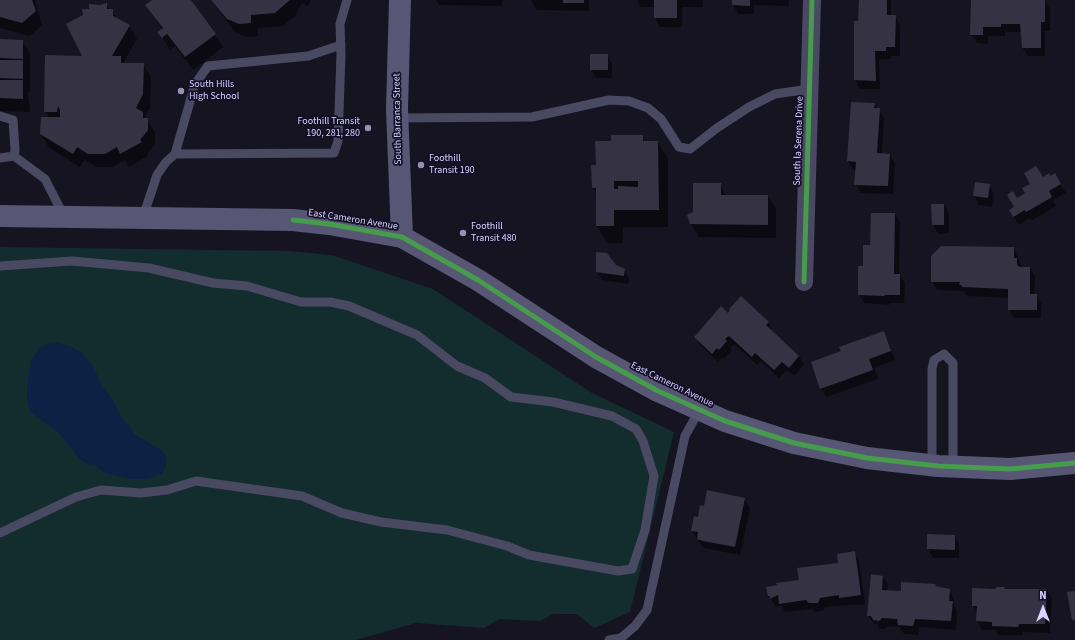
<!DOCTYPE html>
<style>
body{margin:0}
#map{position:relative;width:1075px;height:640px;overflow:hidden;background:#161421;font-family:"Source Sans 3",sans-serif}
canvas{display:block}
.north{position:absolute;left:1023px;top:588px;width:40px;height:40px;-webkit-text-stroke:3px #130f26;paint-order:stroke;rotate:0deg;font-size:11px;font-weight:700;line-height:16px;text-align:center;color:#d9d4ff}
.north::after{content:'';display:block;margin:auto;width:14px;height:18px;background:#d9d4ff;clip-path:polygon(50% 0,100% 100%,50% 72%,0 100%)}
</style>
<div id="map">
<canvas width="1075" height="640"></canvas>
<div class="north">N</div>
</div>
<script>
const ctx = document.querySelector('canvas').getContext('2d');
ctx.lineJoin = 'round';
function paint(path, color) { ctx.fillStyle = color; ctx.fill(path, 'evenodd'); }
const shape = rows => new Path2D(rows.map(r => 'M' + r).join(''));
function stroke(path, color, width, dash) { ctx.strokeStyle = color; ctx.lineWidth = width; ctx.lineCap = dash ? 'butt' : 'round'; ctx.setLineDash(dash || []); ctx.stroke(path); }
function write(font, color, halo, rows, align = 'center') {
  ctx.font = font + ' "Source Sans 3",sans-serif'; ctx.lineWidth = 3.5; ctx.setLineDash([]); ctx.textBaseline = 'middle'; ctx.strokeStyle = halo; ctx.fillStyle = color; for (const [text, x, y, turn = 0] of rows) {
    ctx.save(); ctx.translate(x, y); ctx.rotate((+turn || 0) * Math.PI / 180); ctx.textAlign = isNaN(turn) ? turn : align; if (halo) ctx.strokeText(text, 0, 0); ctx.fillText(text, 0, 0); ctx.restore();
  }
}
const green = shape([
 [0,247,290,251,332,255,433,289,592,393,674,432,630,612,594,628,577,614,554,614,539,621,499,619,484,628,416,623,356,640,0,640]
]);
const water = shape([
 [57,343,72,347,83,354,93,366,100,382,114,402,123,420,130,426,134,434,161,450,166,455,166,466,161,475,159,474,148,479,131,479,105,473,93,464,90,465,80,459,58,432,31,412,27,400,27,387,31,361,40,348,49,344]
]);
const shadow = shape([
 [0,0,35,0,42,25,30,36,0,28],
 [154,0,190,0,223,47,193,70,175,46,170,50,159,32,163,30,147,6],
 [211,0,311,0,308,6,302,3,295,16,283,26,258,28,258,36,247,37,235,32],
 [436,0,503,0,502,6,439,5],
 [531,0,589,0,589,11,536,10],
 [637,0,703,0,703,7,682,7,682,27,660,27,655,18,655,7,641,7],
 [733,0,789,0,789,6,754,5,754,14,738,14,733,5],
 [860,0,891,0,891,16,895,16,900,25,900,56,891,56,891,59,879,59,880,89,860,89,855,80,855,22,859,22],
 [977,0,1045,1,1050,9,1050,31,1045,31,1045,56,1028,56,1022,47,1021,32,1005,32,1005,36,988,36,988,44,977,43,971,35],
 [106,4,118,20,129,26,137,39,124,62,125,64,143,64,151,77,150,108,145,117,155,132,155,144,147,154,148,156,129,167,125,160,112,167,97,167,84,160,80,167,49,148,41,134,49,118,45,111,84,57,84,16,90,10],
 [0,40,22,41,30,54,30,92,28,92,30,112,0,111],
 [607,55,612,64,612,78,596,78,591,69],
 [874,104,884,118,882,154,890,155,895,164,893,194,861,193,855,184,856,170,853,170,848,161],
 [642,136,645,142,658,142,668,159,668,227,623,227,623,243,607,243,597,226,597,195,593,188,592,166,597,166,612,142],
 [1055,175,1066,193,1053,200,1056,206,1047,212,1032,220,1030,218,1019,225,1010,210,1015,207,1016,200,1027,194,1042,178,1050,177],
 [720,184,726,196,768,196,776,209,776,238,699,237,689,221,688,216,694,213],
 [989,185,994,194,992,207,979,205,974,196],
 [944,205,949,214,949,233,938,234,933,225],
 [895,214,900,223,899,275,905,283,904,303,890,303,889,305,864,303,859,294,864,267,871,246],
 [1014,248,1022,268,1030,268,1035,276,1034,295,1036,295,1041,303,1041,318,1014,318,1009,310,1009,298,968,296,963,291,937,290,932,281],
 [615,266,624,270,629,279,628,284,602,280,597,271],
 [728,314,768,322,772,332,799,356,804,365,794,376,787,370,779,378,761,361,757,365,734,344,730,348,732,350,724,359,722,357,718,362,700,345,695,337],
 [884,332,895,360,874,368,878,379,826,397,821,388,842,352],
 [744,499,750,508,740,555,703,548,692,531,699,518],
 [928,535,954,536,959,544,959,558,933,558,928,549],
 [854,553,859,561,865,604,825,607,823,611,815,612,812,609,785,612,781,605,776,607,774,604,769,596,839,564],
 [883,577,888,585,887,591,901,592,935,585,936,587,949,590,954,599,954,605,957,611,956,630,920,627,918,635,904,634,900,627,887,626,884,629,879,629,877,624,874,624,868,615],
 [1047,590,1052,599,1050,633,1023,632,1023,635,998,635,995,630,982,630,977,621,978,614,973,605]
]);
const building = shape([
 [0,0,32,0,36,11,22,23,0,17],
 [152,0,191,0,216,34,185,57,167,34,162,38,157,32,163,28,145,5],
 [211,0,290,0,275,13,251,15,251,23,239,24,227,19],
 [563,0,584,0,584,3,563,3],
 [654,0,677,0,677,18,654,18],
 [732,0,750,0,750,6,732,5],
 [859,0,887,0,887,15,896,15,895,47,886,47,886,51,875,51,876,81,854,80,854,21,858,21],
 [971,0,1045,0,1045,22,1041,22,1041,48,1022,48,1020,24,1001,24,1001,27,983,27,983,35,970,35],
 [107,3,107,9,113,9,113,16,130,25,112,56,121,56,121,63,144,63,143,94,136,108,143,112,143,118,148,118,148,130,140,140,142,142,120,154,117,147,105,154,88,154,77,147,73,154,40,134,41,117,60,117,60,110,58,106,57,112,44,112,45,55,82,56,66,24,83,15,82,9,89,9,89,4,100,5],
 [0,39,23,40,23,59,0,58],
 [590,54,608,54,608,70,590,70],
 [0,60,23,60,23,79,0,78],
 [0,80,23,80,23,99,0,98],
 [851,102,875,103,874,108,880,108,877,153,890,154,888,186,854,185,856,162,847,161],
 [611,135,643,135,643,141,658,141,659,210,614,210,614,226,596,226,596,188,592,188,591,165,596,165,595,141,611,141],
 [614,181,638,181,638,187,618,186,618,189,614,189],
 [1036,166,1043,177,1049,173,1050,176,1055,173,1061,184,1049,191,1052,197,1042,203,1026,212,1025,210,1013,217,1009,210,1014,207,1007,195,1013,191,1017,198,1025,193,1022,188,1030,184,1024,173],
 [975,182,990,184,988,198,973,196],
 [693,183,721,183,721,195,768,195,768,225,690,224,687,215,693,212],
 [931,204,944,204,944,225,932,225],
 [871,213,895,213,894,274,900,274,900,295,885,295,884,296,858,295,858,266,863,266,863,245,870,245],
 [941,246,1014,247,1014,258,1017,258,1017,265,1020,267,1030,267,1030,294,1037,294,1037,310,1008,310,1008,289,962,287,962,285,959,285,960,282,931,282,931,256],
 [596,252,607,253,616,265,625,269,624,276,596,272],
 [741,296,769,322,766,325,799,356,789,368,782,362,774,370,755,353,752,357,729,336,725,339,727,341,719,350,717,348,712,354,694,337,721,306,728,313,730,310,729,309],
 [884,331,891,351,869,359,873,370,820,389,811,362,841,351,839,347],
 [707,490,745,498,735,547,703,541,697,539,698,532,691,531,694,516,698,517,700,505,704,506],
 [927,534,955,535,955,550,927,549],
 [855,551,861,595,839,598,839,595,820,598,818,603,809,603,806,600,779,604,778,595,770,599,770,596,768,596,766,587,777,585,776,583,799,580,797,568,838,563,837,554],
 [871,574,883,576,882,590,901,591,901,582,936,584,935,586,950,589,949,601,953,601,951,621,915,619,913,626,898,625,897,619,882,618,879,621,873,620,871,616,867,616],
 [997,587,1004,587,1005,589,1047,589,1045,624,1019,624,1018,627,992,626,992,622,976,621,977,606,972,606,972,588,995,589],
 [1075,591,1075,620,1072,620,1067,592]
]);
const service = shape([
 [0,116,13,120,15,150,14,156,0,158],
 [397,118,532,117,609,100,629,101,648,108,661,119,679,147,690,149,717,128,749,107,775,94,810,89],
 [175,154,195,84,208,66,308,56,341,45],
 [14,156,45,179,64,216],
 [143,217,157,175,166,162,175,154,334,153,338,141,341,54,340,24,347,0],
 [0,266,72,261,149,268,213,283,247,286,301,302,330,302,349,306,417,335,457,366,485,378,511,397,553,402,612,416,636,429,643,441,654,476,645,530,632,569,618,571,529,555,507,546,447,530,381,522,342,513,302,496,196,481,167,490,141,493,101,490,76,497,0,533],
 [932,465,932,369,934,360,944,354,953,363,953,467],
 [609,640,621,638,635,626,647,610,685,436,700,409]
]);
const minor = shape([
 [804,282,812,0]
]);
const secondary = shape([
 [400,0,397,109,402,237],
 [0,216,293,220,329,224,402,237,478,280,596,357,658,391,725,421,794,443,867,458,938,466,1010,469,1075,463]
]);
const cycleway = shape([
 [293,220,329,224,402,237,478,280,596,357,658,391,725,421,794,443,867,458,938,466,1010,469,1075,463],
 [804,282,812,0]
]);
const markers = [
 [181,91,4,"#9591b1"],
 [368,128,4,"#9591b1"],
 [421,165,4,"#9591b1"],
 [463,233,4,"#9591b1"]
];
const poiNames = [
 ["South Hills",189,85],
 ["High School",189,97],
 ["Foothill Transit",360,122,"right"],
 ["190, 281, 280",360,134,"right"],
 ["Foothill",429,159],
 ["Transit 190",429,171],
 ["Foothill",471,227],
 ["Transit 480",471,239]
];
const streetNames = [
 ["South Barranca Street",398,119,-91],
 ["South la Serena Drive",799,141,-88],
 ["East Cameron Avenue",353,220,9],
 ["East Cameron Avenue",672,385,26]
];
paint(green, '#132c2d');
paint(water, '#0d2144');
paint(shadow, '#0007');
paint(building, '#343243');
stroke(service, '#4a4962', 9);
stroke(minor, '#4a4962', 18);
stroke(secondary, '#575674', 22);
stroke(cycleway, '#469c4c', 5);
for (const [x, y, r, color] of markers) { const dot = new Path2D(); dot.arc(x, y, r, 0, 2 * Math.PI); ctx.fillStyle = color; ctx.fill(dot); stroke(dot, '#130f26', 1.5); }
write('10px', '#d9d4ff', '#130f26', poiNames, 'left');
write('10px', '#d9d4ff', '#130f26', streetNames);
</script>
